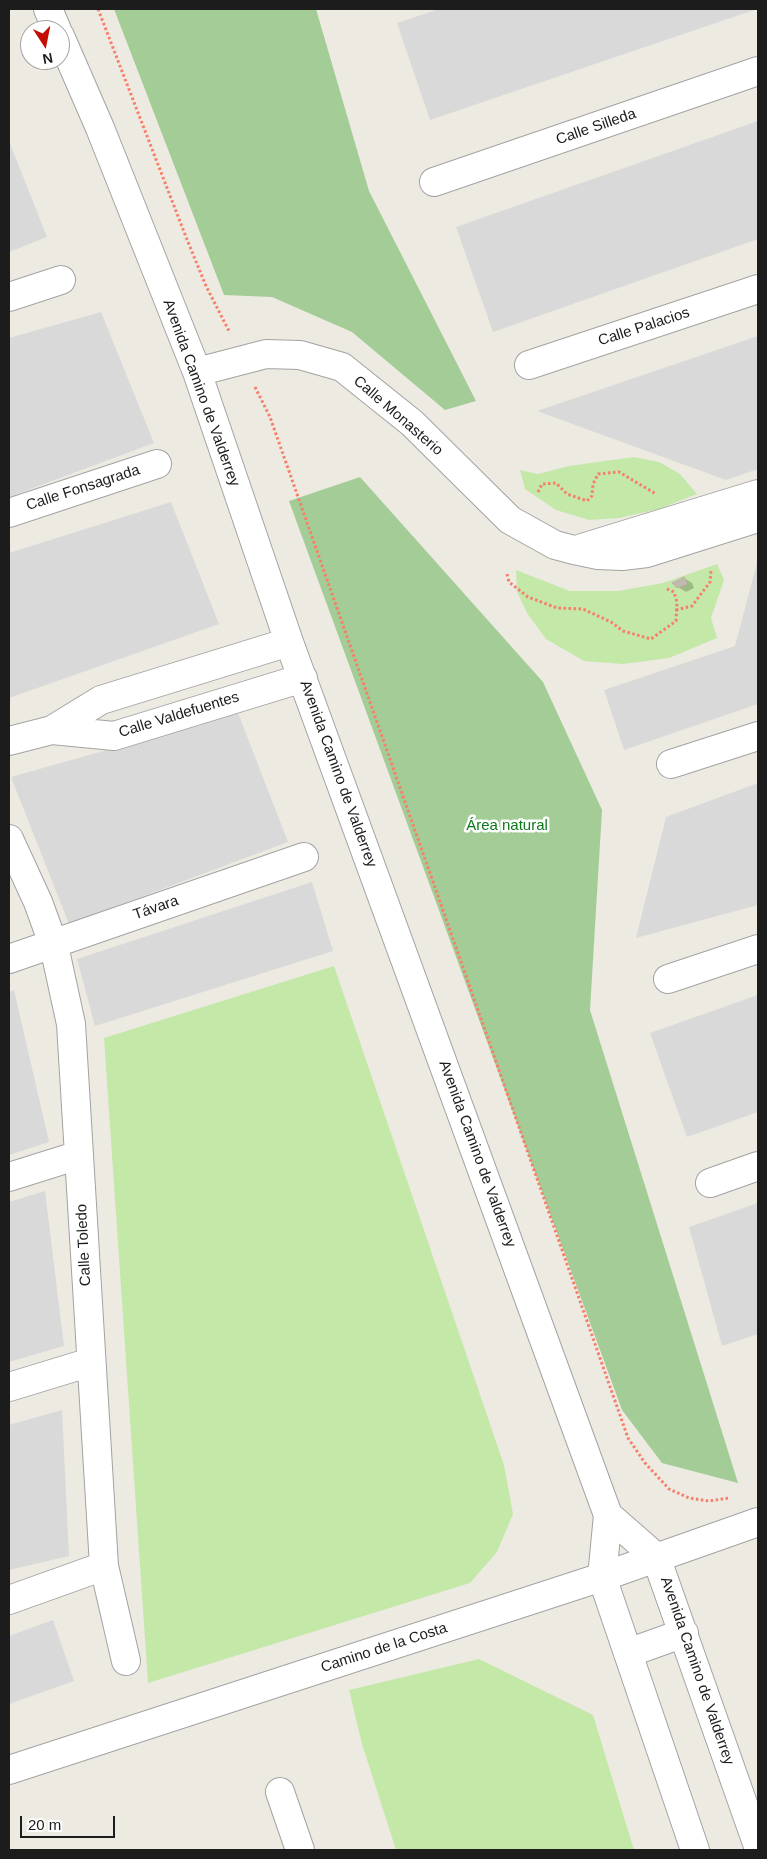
<!DOCTYPE html>
<meta charset="utf-8">
<style>
body{margin:0}
#map{position:relative;width:767px;height:1859px;overflow:hidden;background:#edeae2;font-family:Helvetica,sans-serif}
canvas{display:block}
.frame{position:absolute;inset:0;border:10px solid #1c1c1c;pointer-events:none}
.north{position:absolute;left:20px;top:20px;width:50px;height:50px;box-sizing:border-box;background:#fff;border:1px solid #a4a4a4;border-radius:50%;rotate:169deg;font-size:14px;font-weight:700;line-height:20px;text-align:center;color:#1c1c1c}
.north::after{content:'';display:block;margin:auto;width:18px;height:22px;background:#c50c03;clip-path:polygon(50% 0,100% 100%,50% 72%,0 100%)}
.scale{position:absolute;left:20px;top:1816px;width:95px;height:22px;box-sizing:border-box;border:2px solid #1c1c1c;border-top:0;padding-left:6px;font-size:15px;line-height:18px;white-space:nowrap;color:#1c1c1c;-webkit-text-stroke:4px #fff;paint-order:stroke}
</style>
<div id="map">
<canvas width="767" height="1859"></canvas>
<div class="frame"></div>
<div class="north">N</div>
<div class="scale">20 m</div>
</div>
<script>
const ctx = document.querySelector('canvas').getContext('2d');
ctx.lineJoin = 'round';
function paint(path, color) { ctx.fillStyle = color; ctx.fill(path, 'evenodd'); }
const shape = rows => new Path2D(rows.map(r => 'M' + r).join(''));
function stroke(path, color, width, dash) { ctx.strokeStyle = color; ctx.lineWidth = width; ctx.lineCap = dash ? 'butt' : 'round'; ctx.setLineDash(dash || []); ctx.stroke(path); }
function write(font, color, halo, rows, align = 'center') {
  ctx.font = font + ' Helvetica,sans-serif'; ctx.lineWidth = 5; ctx.setLineDash([]); ctx.textBaseline = 'middle'; ctx.strokeStyle = halo; ctx.fillStyle = color; for (const [text, x, y, turn = 0] of rows) {
    ctx.save(); ctx.translate(x, y); ctx.rotate((+turn || 0) * Math.PI / 180); ctx.textAlign = isNaN(turn) ? turn : align; if (halo) ctx.strokeText(text, 0, 0); ctx.fillText(text, 0, 0); ctx.restore();
  }
}
const residential = shape([
 [439,9,757,9,430,120,397,23],
 [758,121,758,239,493,332,456,227],
 [9,141,47,237,9,252],
 [101,312,154,443,9,497,9,338],
 [758,336,758,469,726,480,537,411],
 [171,502,219,624,9,698,9,553],
 [758,559,758,704,624,750,604,690,735,646],
 [238,713,288,842,69,924,11,777],
 [758,783,758,905,636,938,666,817],
 [312,882,333,951,95,1026,77,959],
 [14,990,49,1142,9,1155,9,992],
 [758,995,758,1112,687,1137,650,1033],
 [45,1191,64,1346,9,1362,9,1202],
 [758,1203,758,1334,722,1346,689,1227],
 [62,1410,69,1556,9,1570,9,1425],
 [53,1620,74,1681,9,1704,9,1636]
]);
const grass = shape([
 [634,457,659,462,680,474,697,494,659,509,619,518,589,520,556,510,525,489,520,470,538,474,569,466],
 [717,564,724,580,711,618,717,638,669,658,623,664,584,661,546,639,527,613,517,592,516,570,570,591,618,591,663,583],
 [334,966,504,1465,513,1514,497,1552,470,1583,148,1683,104,1038],
 [479,1659,593,1715,634,1850,396,1850,362,1744,349,1690]
]);
const forest = shape([
 [114,9,316,9,369,191,476,401,445,410,352,332,272,297,224,295],
 [360,477,543,682,602,810,590,1010,738,1483,662,1463,622,1410,289,501]
]);
const shadow = shape([
 [684,578,692,583,694,588,686,592,678,587]
]);
const building = shape([
 [684,577,687,584,677,588,672,583,684,577]
]);
const path = shape([
 [98,9,186,237,206,286,230,333],
 [255,387,270,417,628,1438,645,1463,669,1489,689,1498,709,1501,729,1498],
 [538,492,542,484,556,483,567,494,587,501,592,496,593,484,598,474,619,472,656,494],
 [507,574,509,582,528,597,557,608,583,609,611,622,623,631,651,639,676,621,677,602,674,592,665,588],
 [676,610,692,606,710,582,711,571]
]);
const minor = shape([
 [48,9,57,30],
 [60,36,100,128,197,372,289,642,608,1515,602,1577,695,1850],
 [434,182,758,71],
 [9,297,61,280],
 [529,365,758,289],
 [197,372,266,354,300,355,342,367,412,423,510,520,555,545,574,550,598,555,622,556,647,553,758,518],
 [9,513,157,464],
 [582,548,758,494],
 [52,730,114,736,303,678],
 [9,741,52,730,101,700,289,642],
 [671,764,758,736],
 [9,839,38,902,54,946,71,1024,104,1566,126,1661],
 [9,959,304,857],
 [668,979,758,949],
 [9,1177,79,1155],
 [710,1183,758,1166],
 [9,1387,91,1362],
 [608,1515,656,1557,758,1846],
 [9,1600,104,1566],
 [628,1653,684,1633],
 [9,1770,602,1577,758,1522],
 [280,1792,300,1850]
]);
const streetNames = [
 ["Calle Silleda",596,127,-19],
 ["Calle Palacios",644,327,-18],
 ["Avenida Camino de Valderrey",201,393,70],
 ["Calle Monasterio",398,416,41],
 ["Calle Fonsagrada",83,488,-18],
 ["Calle Valdefuentes",179,715,-17],
 ["Avenida Camino de Valderrey",338,774,70],
 ["Távara",156,908,-19],
 ["Avenida Camino de Valderrey",477,1154,70],
 ["Calle Toledo",84,1245,-93],
 ["Camino de la Costa",384,1648,-18],
 ["Avenida Camino de Valderrey",697,1671,71]
];
const parkNames = [
 ["Área natural",507,826]
];
paint(residential, '#dad9d9');
paint(grass, '#c4e8a8');
paint(forest, '#a4cc97');
paint(shadow, '#0003');
paint(building, '#c2bab1');
stroke(building, '#bfb1a4', 1);
stroke(minor, '#a3a3a3', 30);
stroke(path, '#f77e69', 3, [2.5, 2.5]);
stroke(minor, '#fff', 28);
write('15px', '#1c1c1c', '#fff', streetNames);
write('15px', '#0d781b', '#fff', parkNames);
</script>
